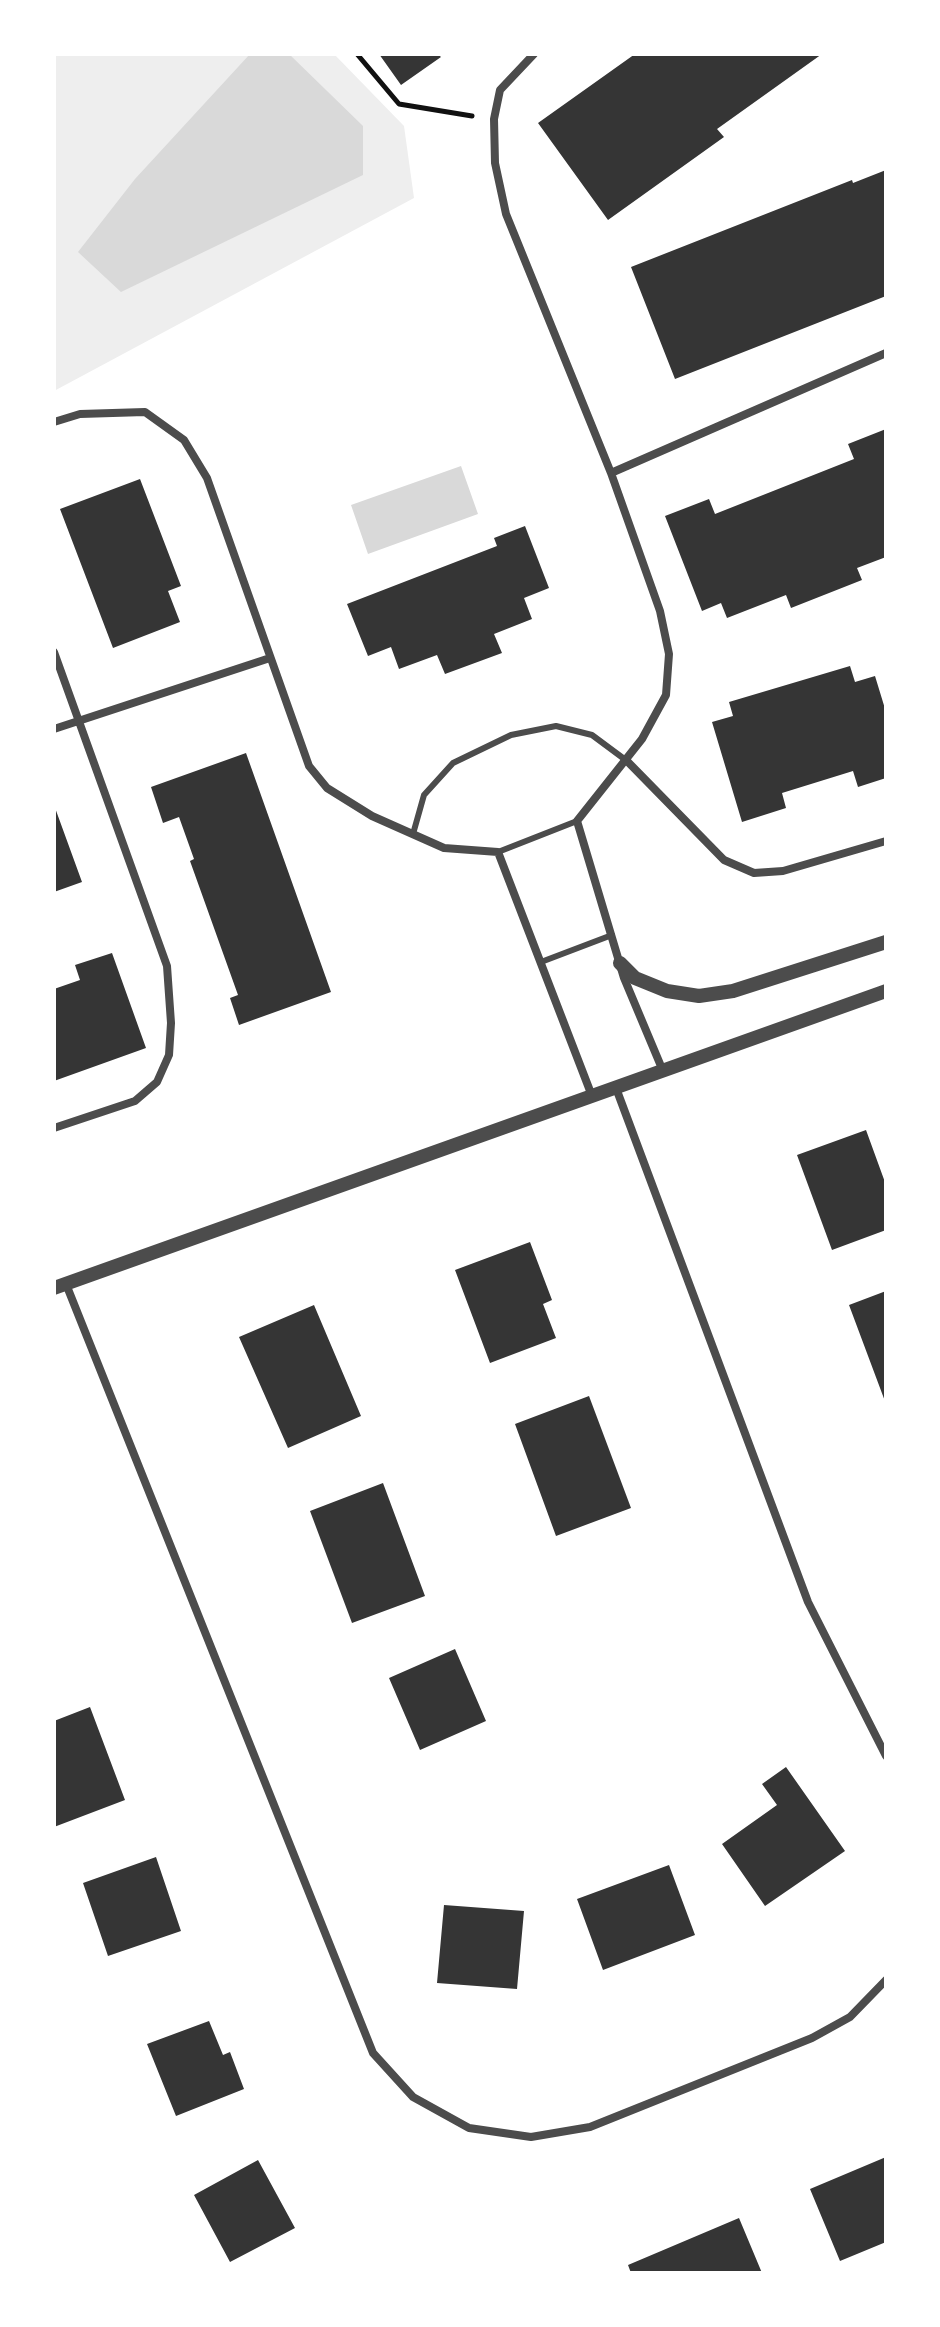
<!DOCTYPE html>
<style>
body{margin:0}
#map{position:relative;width:940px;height:2327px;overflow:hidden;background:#fff;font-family:"Fira Sans",sans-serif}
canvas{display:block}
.frame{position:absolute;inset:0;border:56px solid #fff;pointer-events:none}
</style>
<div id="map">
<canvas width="940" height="2327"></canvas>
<div class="frame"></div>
</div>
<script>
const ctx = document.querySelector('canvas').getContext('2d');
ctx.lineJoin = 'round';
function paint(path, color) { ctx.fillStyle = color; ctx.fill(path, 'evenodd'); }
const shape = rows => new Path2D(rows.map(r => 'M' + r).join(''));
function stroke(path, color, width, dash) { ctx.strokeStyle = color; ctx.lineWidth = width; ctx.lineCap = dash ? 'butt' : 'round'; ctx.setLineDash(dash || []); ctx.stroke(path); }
const green = shape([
 [54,54,334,54,404,126,414,198,54,391]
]);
const water = shape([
 [250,54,289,54,363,126,363,175,121,292,78,252,135,179],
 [461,466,478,514,368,554,351,505]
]);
const building = shape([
 [379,54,438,54,441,57,401,85],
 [635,54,822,54,717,129,724,137,608,220,538,123],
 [886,170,886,296,675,379,631,267,852,180,853,183],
 [886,429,886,557,857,568,862,580,791,608,786,595,727,618,721,603,702,611,665,516,709,499,715,514,854,459,848,444],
 [140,479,181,586,168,591,180,622,113,648,60,509],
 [525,526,549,588,524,598,532,619,494,634,502,653,445,674,437,655,399,669,391,647,368,656,347,604,497,546,494,538],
 [850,666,855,682,875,676,886,712,886,778,858,787,853,771,782,793,786,808,742,822,712,722,733,716,729,702],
 [246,753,331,992,239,1025,230,998,238,995,190,861,194,859,179,817,163,823,151,787],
 [54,805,82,882,54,892],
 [112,953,146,1048,54,1081,54,989,80,980,75,965],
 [866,1130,886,1185,886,1230,832,1250,797,1155],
 [530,1242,552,1300,543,1304,556,1338,490,1363,455,1270],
 [886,1291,886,1404,849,1305],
 [314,1305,361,1416,288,1448,239,1337],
 [589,1396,631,1508,556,1536,515,1424],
 [383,1483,425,1596,352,1623,310,1511],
 [455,1649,486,1721,420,1750,389,1678],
 [90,1707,125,1800,54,1827,54,1721],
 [786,1767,845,1851,765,1906,722,1844,777,1805,762,1784],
 [156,1857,181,1931,108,1956,83,1883],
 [669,1865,695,1935,603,1970,577,1899],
 [444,1905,524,1911,517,1989,437,1983],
 [209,2021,223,2055,230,2052,244,2089,176,2116,147,2044],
 [886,2157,886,2242,840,2261,810,2189],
 [258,2160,295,2228,230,2262,194,2195],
 [739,2218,762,2273,631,2273,628,2265]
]);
const path = shape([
 [357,54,399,104,472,116]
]);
const service = shape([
 [413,834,424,795,453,763,511,735,556,726,592,735,627,761],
 [498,852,577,821],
 [541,962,612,935]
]);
const minor = shape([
 [534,54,500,90,494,119,495,163,506,214,611,473,660,611,669,654,666,695,642,739,577,821,624,978,663,1071],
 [54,422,80,414,145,412,184,440,207,478,309,766,327,788,372,816,444,848,498,852,592,1096],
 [611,473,886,353],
 [54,652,167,966,171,1023,169,1055,157,1082,135,1101,54,1128],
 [54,729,270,658],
 [627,761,724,860,754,873,783,871,886,841],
 [616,1088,808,1602,886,1756],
 [66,1284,373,2053,413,2097,469,2128,531,2137,590,2127,812,2038,850,2017,886,1980]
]);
const tertiary = shape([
 [620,963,635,978,667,991,699,996,733,991,886,942],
 [54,1288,886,991]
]);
paint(green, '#eee');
paint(water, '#d9d9d9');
paint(building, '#353535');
stroke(path, '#111', 5);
stroke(service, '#4c4c4c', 6);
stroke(minor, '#4c4c4c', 8);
stroke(tertiary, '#4c4c4c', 14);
</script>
